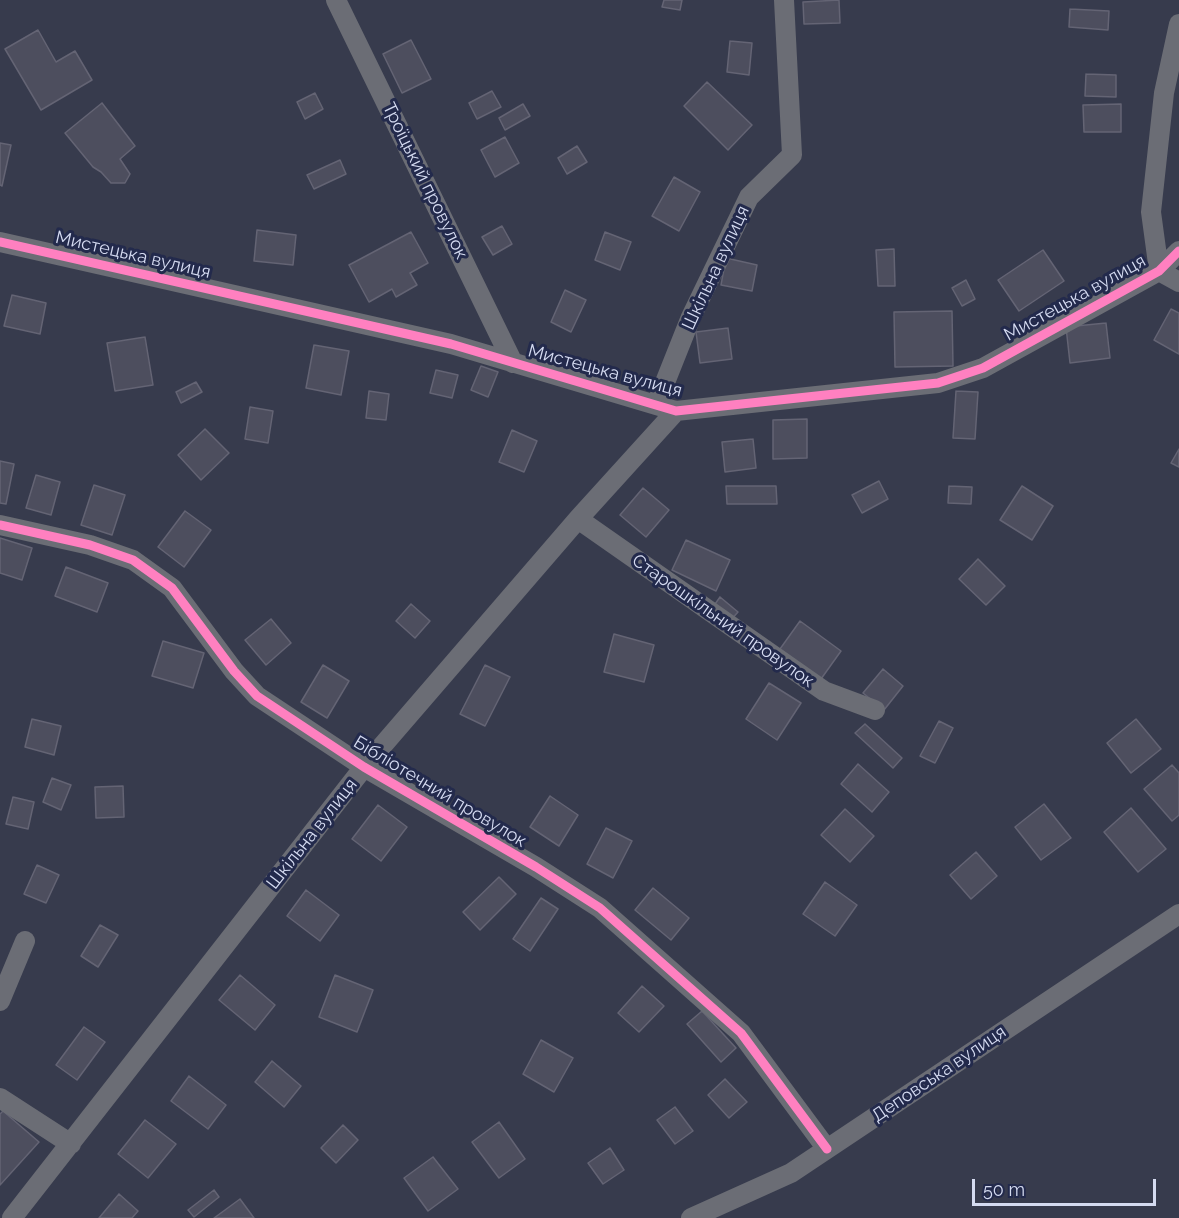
<!DOCTYPE html>
<meta charset="utf-8">
<style>
body{margin:0}
#map{position:relative;width:1179px;height:1218px;overflow:hidden;background:#373b4d;font-family:Raleway,sans-serif}
canvas{display:block}
.scale{position:absolute;left:972px;top:1179px;width:184px;height:27px;box-sizing:border-box;border:3px solid #d5dbf1;border-top:0;padding-left:8px;font-size:18px;line-height:21px;white-space:nowrap;color:#d5dbf1;-webkit-text-stroke:4px #232a4c;paint-order:stroke}
</style>
<div id="map">
<canvas width="1179" height="1218"></canvas>
<div class="scale">50 m</div>
</div>
<script>
const ctx = document.querySelector('canvas').getContext('2d');
ctx.lineJoin = 'round';
function paint(path, color) { ctx.fillStyle = color; ctx.fill(path, 'evenodd'); }
const shape = rows => new Path2D(rows.map(r => 'M' + r).join(''));
function stroke(path, color, width, dash) { ctx.strokeStyle = color; ctx.lineWidth = width; ctx.lineCap = dash ? 'butt' : 'round'; ctx.setLineDash(dash || []); ctx.stroke(path); }
function write(font, color, halo, rows, align = 'center') {
  ctx.font = font + ' Raleway,sans-serif'; ctx.lineWidth = 6; ctx.setLineDash([]); ctx.textBaseline = 'middle'; ctx.strokeStyle = halo; ctx.fillStyle = color; for (const [text, x, y, turn = 0] of rows) {
    ctx.save(); ctx.translate(x, y); ctx.rotate((+turn || 0) * Math.PI / 180); ctx.textAlign = isNaN(turn) ? turn : align; if (halo) ctx.strokeText(text, 0, 0); ctx.fillText(text, 0, 0); ctx.restore();
  }
}
const building = shape([
 [664,0,682,0,680,10,662,7,664,0],
 [839,0,840,23,804,24,803,2,839,0],
 [1070,9,1109,11,1108,30,1069,27,1070,9],
 [38,30,56,62,75,51,92,80,41,110,5,49,38,30],
 [411,40,431,79,402,93,383,54,411,40],
 [730,41,752,43,749,75,727,72,730,41],
 [1086,74,1116,75,1116,97,1085,96,1086,74],
 [707,82,752,125,728,150,684,106,707,82],
 [492,91,501,107,477,119,469,103,492,91],
 [315,93,323,109,305,119,297,102,315,93],
 [102,103,135,146,120,159,130,174,125,183,111,183,101,172,93,167,65,133,102,103],
 [523,104,530,116,505,130,499,118,523,104],
 [1121,104,1121,132,1084,132,1083,105,1121,104],
 [505,137,519,163,495,177,481,150,505,137],
 [0,143,11,145,2,186,0,185,0,143],
 [577,146,587,162,567,174,558,158,577,146],
 [340,160,346,174,314,189,307,175,340,160],
 [674,177,700,192,679,231,652,216,674,177],
 [502,226,512,244,493,255,482,237,502,226],
 [257,230,296,235,293,265,254,261,257,230],
 [411,232,428,263,410,273,417,285,396,297,392,289,369,302,349,265,411,232],
 [605,232,631,242,620,270,595,260,605,232],
 [894,249,895,286,878,286,876,250,894,249],
 [1043,250,1064,281,1019,311,998,280,1043,250],
 [726,258,757,265,752,291,721,285,726,258],
 [966,280,975,299,962,306,952,288,966,280],
 [565,290,586,300,571,332,551,322,565,290],
 [12,295,46,303,40,334,4,326,12,295],
 [1171,309,1179,313,1179,354,1154,340,1171,309],
 [952,311,953,366,895,367,894,312,952,311],
 [1106,323,1110,358,1070,363,1066,327,1106,323],
 [728,328,732,359,700,363,696,332,728,328],
 [145,337,153,385,115,391,107,343,145,337],
 [314,345,349,351,341,395,306,388,314,345],
 [481,366,498,372,488,397,471,390,481,366],
 [436,370,458,375,452,398,430,393,436,370],
 [196,382,202,392,181,403,176,392,196,382],
 [369,391,389,394,386,420,366,418,369,391],
 [956,391,978,392,975,439,953,438,956,391],
 [250,407,273,411,268,443,245,439,250,407],
 [807,419,807,458,773,459,773,420,807,419],
 [205,429,229,453,201,480,178,455,205,429],
 [512,430,537,441,524,472,499,462,512,430],
 [753,439,756,468,725,472,722,442,753,439],
 [1179,449,1179,467,1171,463,1179,449],
 [0,461,14,464,6,504,0,503,0,461],
 [36,475,60,482,51,515,26,508,36,475],
 [879,481,888,499,862,513,852,495,879,481],
 [94,485,125,495,112,535,81,525,94,485],
 [726,486,776,486,777,504,727,504,726,486],
 [949,486,972,487,971,504,948,503,949,486],
 [1022,486,1053,506,1032,540,1000,520,1022,486],
 [643,488,669,510,646,537,620,515,643,488],
 [185,511,211,530,184,567,158,547,185,511],
 [0,538,32,548,22,580,0,573,0,538],
 [686,540,730,560,716,591,672,570,686,540],
 [978,559,1005,586,986,605,959,579,978,559],
 [66,567,108,583,97,612,55,596,66,567],
 [720,597,738,612,730,621,713,607,720,597],
 [411,604,430,621,415,638,396,621,411,604],
 [271,619,291,643,266,665,245,640,271,619],
 [800,621,841,651,821,679,780,649,800,621],
 [614,634,654,645,644,682,604,672,614,634],
 [163,641,204,653,193,688,152,676,163,641],
 [323,665,349,681,327,718,301,702,323,665],
 [485,665,510,677,485,726,460,714,485,665],
 [883,669,903,686,884,710,863,693,883,669],
 [769,683,801,703,777,740,746,719,769,683],
 [32,719,61,726,54,755,25,747,32,719],
 [1136,719,1161,749,1131,773,1107,743,1136,719],
 [939,721,953,728,935,763,920,756,939,721],
 [865,724,902,758,893,768,855,733,865,724],
 [858,764,889,792,872,812,841,784,858,764],
 [1172,765,1179,773,1179,815,1172,821,1144,789,1172,765],
 [52,778,71,785,61,810,43,802,52,778],
 [123,786,124,817,96,818,95,787,123,786],
 [550,796,578,815,559,846,530,827,550,796],
 [13,797,34,802,28,829,6,824,13,797],
 [1044,804,1071,838,1041,860,1015,827,1044,804],
 [378,805,407,827,381,861,352,839,378,805],
 [1131,808,1166,849,1138,872,1104,832,1131,808],
 [845,809,874,836,850,862,821,835,845,809],
 [606,828,632,841,613,878,587,864,606,828],
 [976,852,997,876,971,899,950,875,976,852],
 [37,865,59,875,46,903,24,894,37,865],
 [499,877,516,894,480,930,463,912,499,877],
 [825,882,857,905,835,936,803,914,825,882],
 [653,888,689,918,671,940,635,910,653,888],
 [306,890,339,915,320,941,287,916,306,890],
 [541,898,558,909,530,951,513,939,541,898],
 [100,925,118,935,98,967,81,956,100,925],
 [240,975,275,1005,255,1030,219,1000,240,975],
 [335,975,373,990,357,1032,319,1017,335,975],
 [642,986,664,1006,639,1032,618,1013,642,986],
 [702,1011,736,1048,721,1062,687,1024,702,1011],
 [84,1027,105,1042,77,1080,56,1065,84,1027],
 [541,1040,573,1058,554,1092,523,1074,541,1040],
 [272,1061,301,1086,284,1107,255,1082,272,1061],
 [189,1076,226,1105,208,1129,171,1101,189,1076],
 [725,1079,747,1102,729,1118,708,1095,725,1079],
 [675,1107,693,1131,675,1144,657,1120,675,1107],
 [3,1111,39,1142,0,1185,0,1114,3,1111],
 [145,1120,176,1144,148,1178,118,1154,145,1120],
 [499,1122,525,1159,499,1178,472,1142,499,1122],
 [343,1125,358,1140,336,1163,321,1148,343,1125],
 [610,1148,624,1170,603,1184,588,1163,610,1148],
 [433,1157,458,1189,428,1211,404,1178,433,1157],
 [214,1190,219,1197,194,1217,188,1210,214,1190],
 [119,1194,138,1211,132,1218,99,1218,119,1194],
 [240,1199,254,1218,214,1218,240,1199]
]);
const street = shape([
 [336,0,513,363],
 [1179,24,1164,93,1151,212,1159,271,1179,282],
 [0,242,451,344,676,411,938,383,983,368,1159,271,1179,251],
 [656,405,691,317,749,197,792,155,784,0],
 [578,519,824,691,875,710],
 [0,525,90,545,133,560,172,588,234,671,257,696,364,767,536,867,600,908,741,1033,827,1149],
 [0,1001,25,941],
 [0,1098,71,1144],
 [12,1218,364,767,578,519,676,411],
 [691,1218,791,1173,1179,914]
]);
const cycleway = shape([
 [0,242,451,344,676,411,938,383,983,368,1159,271,1179,251],
 [0,525,90,545,133,560,172,588,234,671,257,696,364,767,536,867,600,908,741,1033,827,1149]
]);
const streetNames = [
 ["Троїцький провулок",425,181,64],
 ["Мистецька вулиця",133,255,13],
 ["Шкільна вулиця",716,268,-65],
 ["Мистецька вулиця",1075,298,-29],
 ["Мистецька вулиця",605,371,15],
 ["Старошкільний провулок",723,621,35],
 ["Бібліотечний провулок",440,792,31],
 ["Шкільна вулиця",312,834,-52],
 ["Деповська вулиця",939,1074,-34]
];
paint(building, '#4d4e5e');
stroke(building, '#646474', 1.5);
stroke(street, '#6b6d75', 20);
stroke(cycleway, '#ff80c0', 9);
write('18px', '#d5dbf1', '#232a4c', streetNames);
</script>
